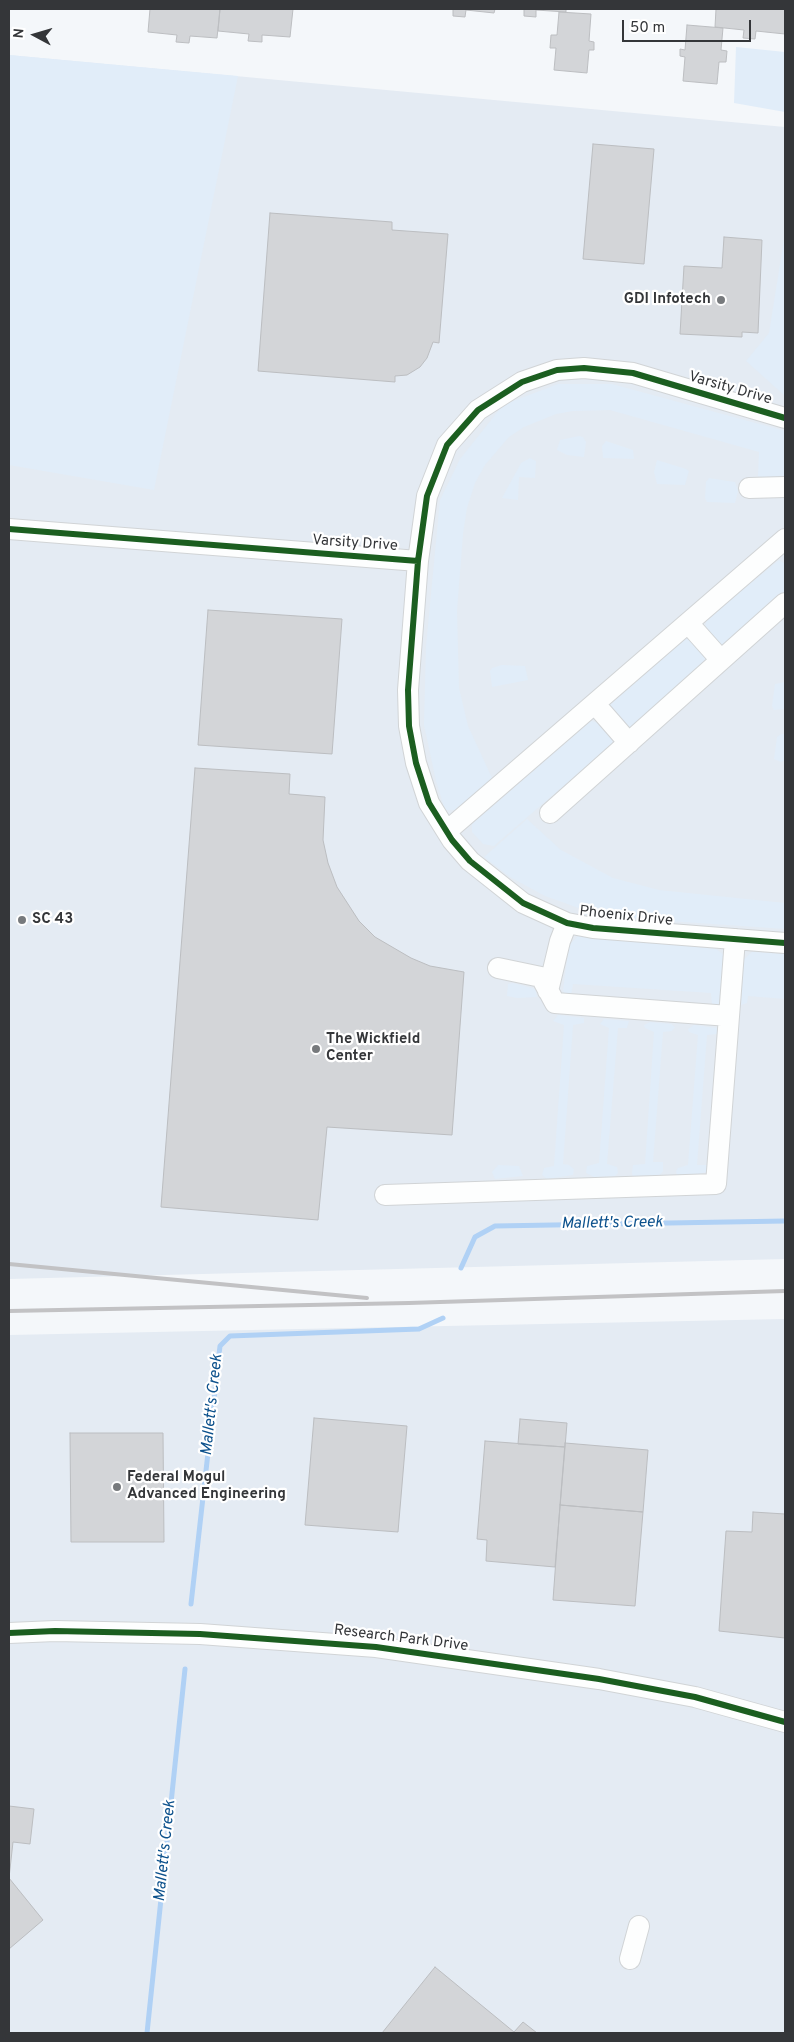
<!DOCTYPE html>
<style>
body{margin:0}
#map{position:relative;width:794px;height:2042px;overflow:hidden;background:#f4f7fa;font-family:Overpass,sans-serif}
canvas{display:block}
.frame{position:absolute;inset:0;border:10px solid #343639;pointer-events:none}
.north{position:absolute;left:10px;top:10px;width:50px;height:50px;-webkit-text-stroke:4px #fff;paint-order:stroke;rotate:276deg;font-size:14px;font-weight:700;line-height:20px;text-align:center;color:#343639}
.north::after{content:'';display:block;margin:auto;width:18px;height:22px;background:#343639;clip-path:polygon(50% 0,100% 100%,50% 72%,0 100%)}
.scale{position:absolute;left:622px;top:20px;width:129px;height:22px;box-sizing:border-box;border:2px solid #343639;border-top:0;padding-left:6px;font-size:15px;line-height:18px;white-space:nowrap;color:#343639;-webkit-text-stroke:4px #fff;paint-order:stroke}
</style>
<div id="map">
<canvas width="794" height="2042"></canvas>
<div class="frame"></div>
<div class="north">N</div>
<div class="scale">50 m</div>
</div>
<script>
const ctx = document.querySelector('canvas').getContext('2d');
ctx.lineJoin = 'round';
function paint(path, color) { ctx.fillStyle = color; ctx.fill(path, 'evenodd'); }
const shape = rows => new Path2D(rows.map(r => 'M' + r).join(''));
function stroke(path, color, width, dash) { ctx.strokeStyle = color; ctx.lineWidth = width; ctx.lineCap = dash ? 'butt' : 'round'; ctx.setLineDash(dash || []); ctx.stroke(path); }
function write(font, color, halo, rows, align = 'center') {
  ctx.font = font + ' Overpass,sans-serif'; ctx.lineWidth = 4.5; ctx.setLineDash([]); ctx.textBaseline = 'middle'; ctx.strokeStyle = halo; ctx.fillStyle = color; for (const [text, x, y, turn = 0] of rows) {
    ctx.save(); ctx.translate(x, y); ctx.rotate((+turn || 0) * Math.PI / 180); ctx.textAlign = isNaN(turn) ? turn : align; if (halo) ctx.strokeText(text, 0, 0); ctx.fillText(text, 0, 0); ctx.restore();
  }
}
const built = shape([
 [9,55,785,127,785,1259,9,1279],
 [785,1319,785,2033,9,2033,9,1335]
]);
const green = shape([
 [736,47,785,52,785,112,734,103],
 [9,55,238,76,154,490,9,465],
 [785,233,785,396,746,361,769,333],
 [558,384,612,384,785,431,785,481,758,476,759,452,610,410,573,411,556,414,524,427,509,437,485,465,475,483,467,508,463,534,457,611,459,688,468,726,493,780,465,804,455,810,445,810,436,781,424,725,426,646,440,500,460,459,503,405],
 [579,436,583,437,586,442,584,457,567,455,557,450,560,440],
 [606,441,633,450,634,459,603,458,602,446],
 [530,458,536,461,535,478,519,477,518,500,502,498,521,463],
 [657,460,686,469,689,471,685,485,657,484,654,472],
 [709,478,735,482,738,491,735,503,707,502,705,498,706,482],
 [779,560,785,564,785,594,726,647,720,646,705,628,707,619],
 [685,639,690,640,706,657,707,662,629,731,610,709,611,704],
 [502,665,525,666,528,680,492,687,490,671,492,668],
 [785,682,785,709,774,710,772,706,775,684],
 [591,721,599,723,612,739,612,744,494,846,483,844,472,832,472,824],
 [781,734,785,734,785,760,781,762,774,759,777,737],
 [527,819,561,850,613,878,659,890,785,903,785,929,640,919,590,912,545,896,510,877,484,857],
 [579,935,716,949,723,954,722,1006,716,1008,712,1004,711,993,573,984,571,995,565,995,563,990,569,945],
 [752,952,785,954,785,999,748,996,747,1003,741,1005,744,959],
 [513,983,535,989,537,997,517,998,507,996,508,984],
 [558,1015,584,1018,584,1023,573,1025,563,1164,569,1165,574,1169,573,1175,547,1179,542,1175,544,1168,554,1166,564,1025,553,1021],
 [604,1019,629,1021,627,1028,618,1028,607,1164,617,1167,618,1173,615,1176,594,1177,586,1173,587,1166,599,1163,609,1028,600,1024],
 [650,1022,671,1024,675,1027,672,1031,663,1032,653,1162,663,1162,663,1171,660,1175,639,1179,633,1178,632,1173,633,1165,645,1164,654,1032,645,1028,644,1025],
 [694,1025,716,1028,719,1031,717,1034,707,1035,697,1165,707,1165,707,1172,684,1177,677,1176,676,1171,678,1168,688,1165,698,1035,689,1032,688,1029],
 [498,1165,519,1166,523,1176,495,1179,492,1172]
]);
const stream = shape([
 [461,1268,475,1237,495,1226,785,1221],
 [191,1604,220,1346,230,1336,419,1329,443,1318],
 [147,2033,185,1669]
]);
const building = shape([
 [150,9,220,9,217,38,190,36,189,43,176,42,177,35,148,32,150,9],
 [220,9,293,9,290,37,262,35,262,42,248,41,249,34,218,31,220,9],
 [450,9,495,9,494,13,466,10,465,17,453,16,453,9,450,9],
 [524,9,566,9,566,12,536,10,536,17,524,16,524,9],
 [716,9,785,9,785,34,756,31,755,39,743,38,744,30,715,27,716,9],
 [559,12,591,14,589,41,594,42,594,50,589,50,587,73,554,70,556,48,550,48,551,35,557,35,559,12],
 [687,25,723,28,721,50,727,51,726,62,719,62,717,84,683,81,685,57,680,56,680,49,685,50,687,25],
 [593,144,654,149,644,264,583,259,593,144],
 [270,213,392,222,392,230,448,234,439,343,433,342,427,358,420,367,407,375,395,376,395,382,258,371,270,213],
 [724,237,762,240,758,333,742,332,742,337,680,334,684,266,722,268,724,237],
 [208,610,342,619,332,754,198,745,208,610],
 [195,768,290,774,289,794,325,797,323,840,328,863,337,887,359,921,375,937,411,958,430,966,464,972,452,1135,327,1127,318,1220,161,1207,195,768],
 [314,1418,407,1426,398,1532,305,1525,314,1418],
 [520,1419,567,1423,565,1447,518,1444,520,1419],
 [70,1433,163,1433,164,1542,71,1542,70,1433],
 [485,1441,565,1447,555,1567,486,1561,487,1540,477,1539,485,1441],
 [565,1443,648,1450,643,1512,560,1505,565,1443],
 [560,1505,643,1512,635,1606,553,1600,560,1505],
 [753,1512,785,1514,785,1638,719,1631,726,1531,752,1532,753,1512],
 [9,1806,34,1809,30,1844,13,1842,9,1878,43,1920,9,1949,9,1806],
 [435,1967,514,2032,523,2022,537,2033,382,2033,435,1967]
]);
const minor = shape([
 [785,418,633,373,584,368,557,370,522,382,478,410,447,445,427,496,418,561,408,690,409,726,416,763,429,803,452,840,470,861,523,903,567,923,593,928,785,943],
 [749,488,785,487],
 [9,529,418,561],
 [688,623,721,660],
 [595,704,629,743],
 [550,813,785,603],
 [447,831,785,539],
 [498,968,541,977,555,1003,729,1016],
 [548,991,560,941,567,923],
 [385,1195,716,1184,735,939],
 [9,1633,55,1631,200,1634,376,1647,599,1679,695,1697,785,1722],
 [630,1959,639,1926]
]);
const rail = shape([
 [9,1264,367,1298],
 [9,1311,409,1303,785,1291]
]);
const cycleway = shape([
 [785,418,633,373,584,368,557,370,522,382,478,410,447,445,427,496,418,561,408,690,409,726,416,763,429,803,452,840,470,861,523,903,567,923,593,928,785,943],
 [9,529,418,561],
 [9,1633,55,1631,200,1634,376,1647,599,1679,695,1697,785,1722]
]);
const markers = [
 [721,300,5,"#777a7d"],
 [22,920,5,"#777a7d"],
 [316,1049,5,"#777a7d"],
 [117,1487,5,"#777a7d"]
];
const poiNames = [
 ["GDI Infotech",711,300,"right"],
 ["SC 43",32,920],
 ["The Wickfield",326,1040],
 ["Center",326,1057],
 ["Federal Mogul",127,1478],
 ["Advanced Engineering",127,1495]
];
const streetNames = [
 ["Varsity Drive",730,389,16],
 ["Varsity Drive",355,544,4],
 ["Phoenix Drive",626,917,6],
 ["Research Park Drive",401,1639,7]
];
const waterNames = [
 ["Mallett's Creek",612,1224,-1],
 ["Mallett's Creek",213,1405,-84],
 ["Mallett's Creek",166,1851,-84]
];
paint(built, '#e4ebf3');
paint(green, '#e1edf9');
stroke(stream, '#b0d1f5', 5);
paint(building, '#d3d5d8');
stroke(building, '#bcbec1', 1);
stroke(minor, '#d1d4d6', 22);
stroke(minor, '#fdfefe', 20);
stroke(rail, '#c2c2c4', 4);
stroke(cycleway, '#1b5e20', 6);
for (const [x, y, r, color] of markers) { const dot = new Path2D(); dot.arc(x, y, r, 0, 2 * Math.PI); ctx.fillStyle = color; ctx.fill(dot); stroke(dot, '#fff', 2); }
write('bold 15px', '#343639', '#fff', poiNames, 'left');
write('15px', '#343639', '#fff', streetNames);
write('italic 16px', '#0c518c', '#fff', waterNames);
</script>
